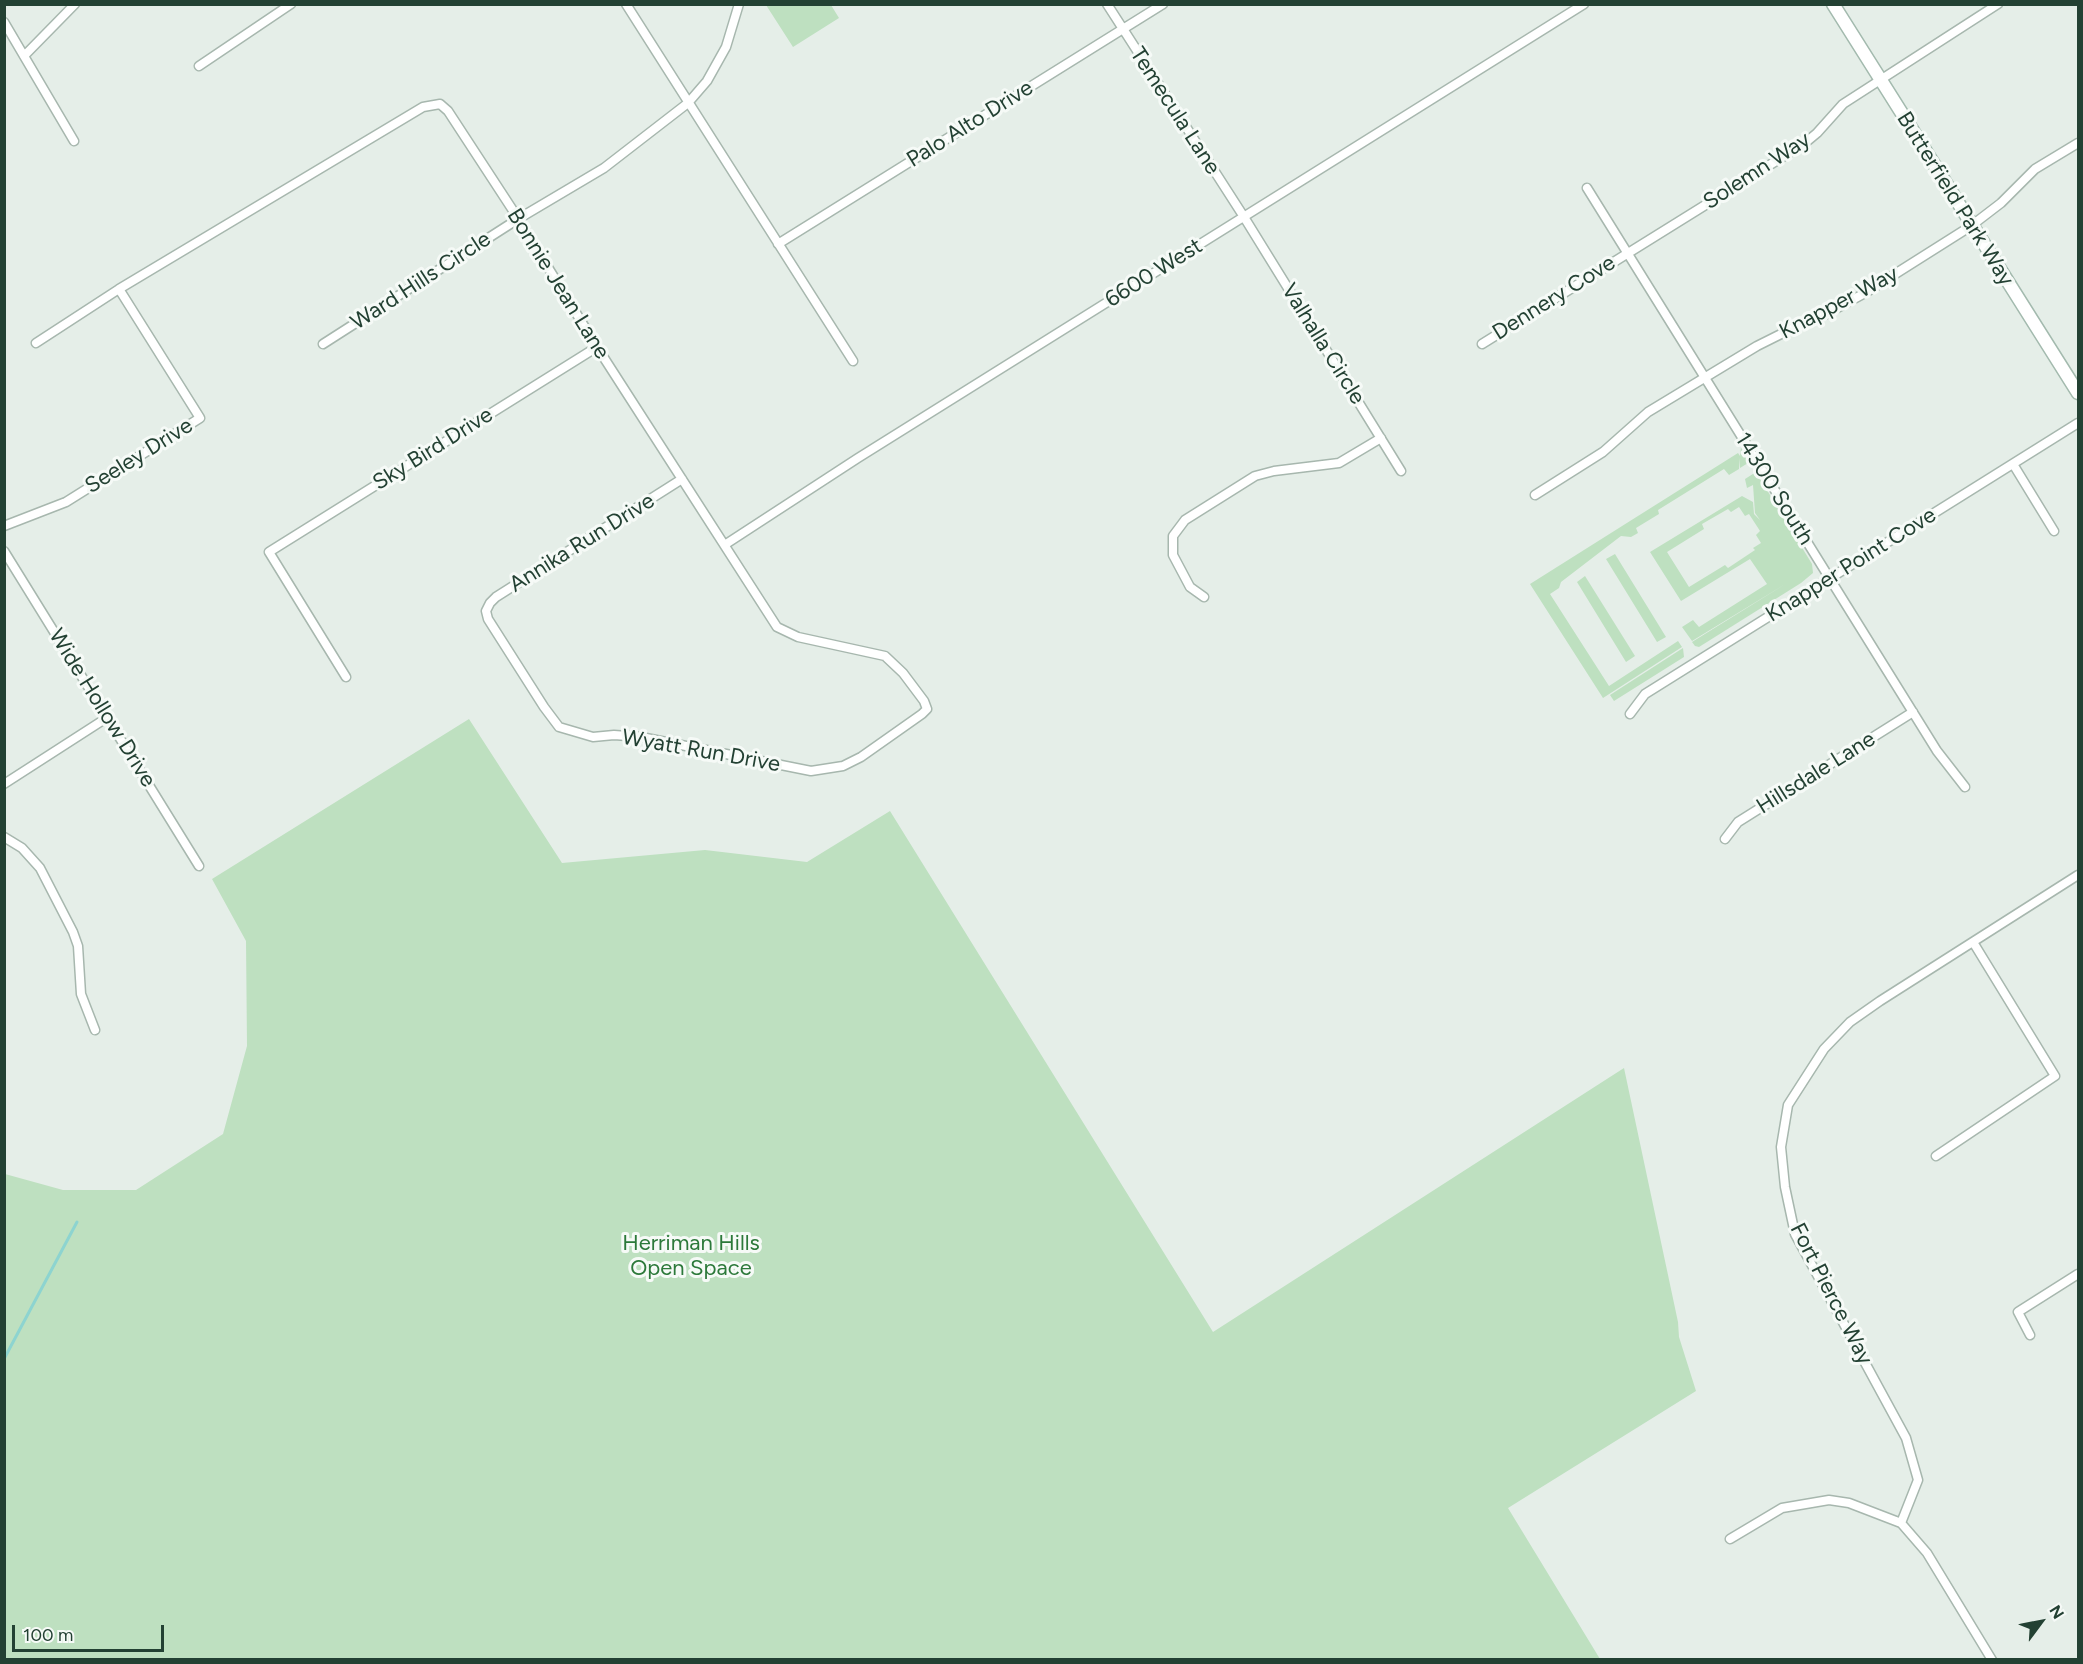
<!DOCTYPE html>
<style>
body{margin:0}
#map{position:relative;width:2083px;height:1664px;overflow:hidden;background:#e5eee8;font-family:Figtree,sans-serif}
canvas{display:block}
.frame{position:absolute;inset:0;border:6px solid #234133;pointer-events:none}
.north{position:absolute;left:2011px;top:1592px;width:60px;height:60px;-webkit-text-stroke:4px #f6faf7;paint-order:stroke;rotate:58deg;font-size:16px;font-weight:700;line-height:24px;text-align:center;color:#234133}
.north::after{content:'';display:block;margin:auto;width:21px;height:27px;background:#234133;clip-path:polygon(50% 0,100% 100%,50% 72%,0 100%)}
.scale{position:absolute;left:12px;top:1625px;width:152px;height:27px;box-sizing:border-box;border:3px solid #234133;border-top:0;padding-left:8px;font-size:18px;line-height:21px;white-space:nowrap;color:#234133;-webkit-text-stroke:4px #f6faf7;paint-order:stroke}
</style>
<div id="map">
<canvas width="2083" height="1664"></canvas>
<div class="frame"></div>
<div class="north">N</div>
<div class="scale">100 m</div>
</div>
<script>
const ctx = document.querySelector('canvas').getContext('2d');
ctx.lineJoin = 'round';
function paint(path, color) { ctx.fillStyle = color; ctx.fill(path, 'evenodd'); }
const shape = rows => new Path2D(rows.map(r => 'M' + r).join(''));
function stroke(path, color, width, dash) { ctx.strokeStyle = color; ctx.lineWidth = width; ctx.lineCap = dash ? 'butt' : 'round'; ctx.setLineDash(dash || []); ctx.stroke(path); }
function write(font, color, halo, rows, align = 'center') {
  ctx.font = font + ' Figtree,sans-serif'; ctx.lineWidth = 6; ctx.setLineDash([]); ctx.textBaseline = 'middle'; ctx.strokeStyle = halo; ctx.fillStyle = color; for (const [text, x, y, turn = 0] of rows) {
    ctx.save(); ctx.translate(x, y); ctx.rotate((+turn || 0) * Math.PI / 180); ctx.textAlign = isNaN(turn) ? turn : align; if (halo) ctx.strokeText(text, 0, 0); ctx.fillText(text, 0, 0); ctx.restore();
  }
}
const green = shape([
 [766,5,831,5,839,18,793,47],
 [1741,447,1748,463,1740,468,1740,458,1739,469,1729,475,1724,469,1658,510,1659,514,1636,528,1638,533,1631,537,1621,536,1561,582,1559,588,1550,594,1609,686,1678,641,1682,647,1603,698,1530,584,1738,453,1740,456],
 [1756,472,1812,564,1813,573,1801,583,1699,647,1695,646,1692,642,1787,583,1692,641,1682,627,1693,620,1699,627,1767,584,1750,559,1681,601,1650,552,1742,496,1753,502,1754,514,1760,520,1755,513,1753,485,1747,488,1745,479],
 [1739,507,1745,516,1749,514,1760,531,1756,535,1761,543,1753,548,1755,550,1728,568,1725,565,1689,587,1667,552,1704,529,1702,524,1728,509,1731,512],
 [1615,554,1666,637,1657,642,1606,559],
 [1585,576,1635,656,1626,662,1577,582],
 [1683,648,1684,657,1614,701,1610,695],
 [469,719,562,863,705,850,807,862,890,811,1213,1332,1624,1068,1678,1322,1679,1337,1696,1391,1508,1508,1600,1659,5,1659,5,1174,63,1190,136,1190,223,1134,247,1046,246,941,212,879]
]);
const stream = shape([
 [4,1359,77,1222]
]);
const street = shape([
 [626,4,853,361],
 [1107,4,1244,217,1401,471],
 [4,22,74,141],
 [24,56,75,4],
 [199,66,291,4],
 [1587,188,1937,751,1965,787],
 [778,244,1163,4],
 [36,343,119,289,423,107,440,104,448,111,512,209,597,347,777,627,798,637,885,656,903,673,924,701,927,709,922,714,861,757,843,766,811,771,641,737,614,735,593,737,559,727,544,707,488,619,486,611,490,603,496,597,682,479],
 [323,344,518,219,604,168,688,103,707,81,726,47,739,4],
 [1482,344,1805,143,1817,133,1843,104,1998,4],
 [2013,464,2054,531],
 [1535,495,1603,452,1648,412,1757,346,1791,329,1819,318,1865,293,1971,226,2001,203,2035,169,2078,143],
 [4,526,66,502,200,418,119,289],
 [726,544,858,458,1584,4],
 [4,551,199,866],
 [1204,597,1190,587,1173,555,1173,536,1185,520,1255,476,1274,471,1339,463,1381,438],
 [346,677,269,552,597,347],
 [1630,714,1645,694,2078,423],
 [4,784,108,717],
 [4,837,22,848,40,868,73,932,78,946,81,994,95,1030],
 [1725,839,1738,822,1913,712],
 [1936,1156,2055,1076,1973,942],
 [2030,1335,2018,1312,2078,1274],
 [1901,1523,1918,1480,1906,1438,1795,1234,1785,1187,1781,1147,1788,1105,1824,1049,1850,1022,1880,1001,2078,875],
 [1730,1539,1782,1508,1829,1500,1849,1503,1901,1523,1927,1553,1992,1660]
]);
const secondary = shape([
 [1833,4,2078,393]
]);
const streetNames = [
 ["Temecula Lane",1175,111,57],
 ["Palo Alto Drive",970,124,-32],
 ["Solemn Way",1757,171,-33],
 ["Butterfield Park Way",1955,199,58],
 ["6600 West",1154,273,-32],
 ["Ward Hills Circle",421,281,-33],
 ["Bonnie Jean Lane",558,284,58],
 ["Dennery Cove",1554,298,-32],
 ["Knapper Way",1839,303,-28],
 ["Valhalla Circle",1323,344,58],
 ["Sky Bird Drive",433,449,-32],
 ["Seeley Drive",139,456,-32],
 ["14300 South",1774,489,58],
 ["Annika Run Drive",582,543,-32],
 ["Knapper Point Cove",1851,565,-32],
 ["Wide Hollow Drive",102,708,58],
 ["Wyatt Run Drive",701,751,10],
 ["Hillsdale Lane",1816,773,-32],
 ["Fort Pierce Way",1831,1294,63]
];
const parkNames = [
 ["Herriman Hills",691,1244],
 ["Open Space",691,1269]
];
paint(green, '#bee0c0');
stroke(stream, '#8dd4d0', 3);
stroke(street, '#a7b7ae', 11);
stroke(secondary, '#a3baae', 15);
stroke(street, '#fff', 8);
stroke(secondary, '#fff', 12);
write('22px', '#234133', '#f6faf7', streetNames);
write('22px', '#2c793a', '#f6faf7', parkNames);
</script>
